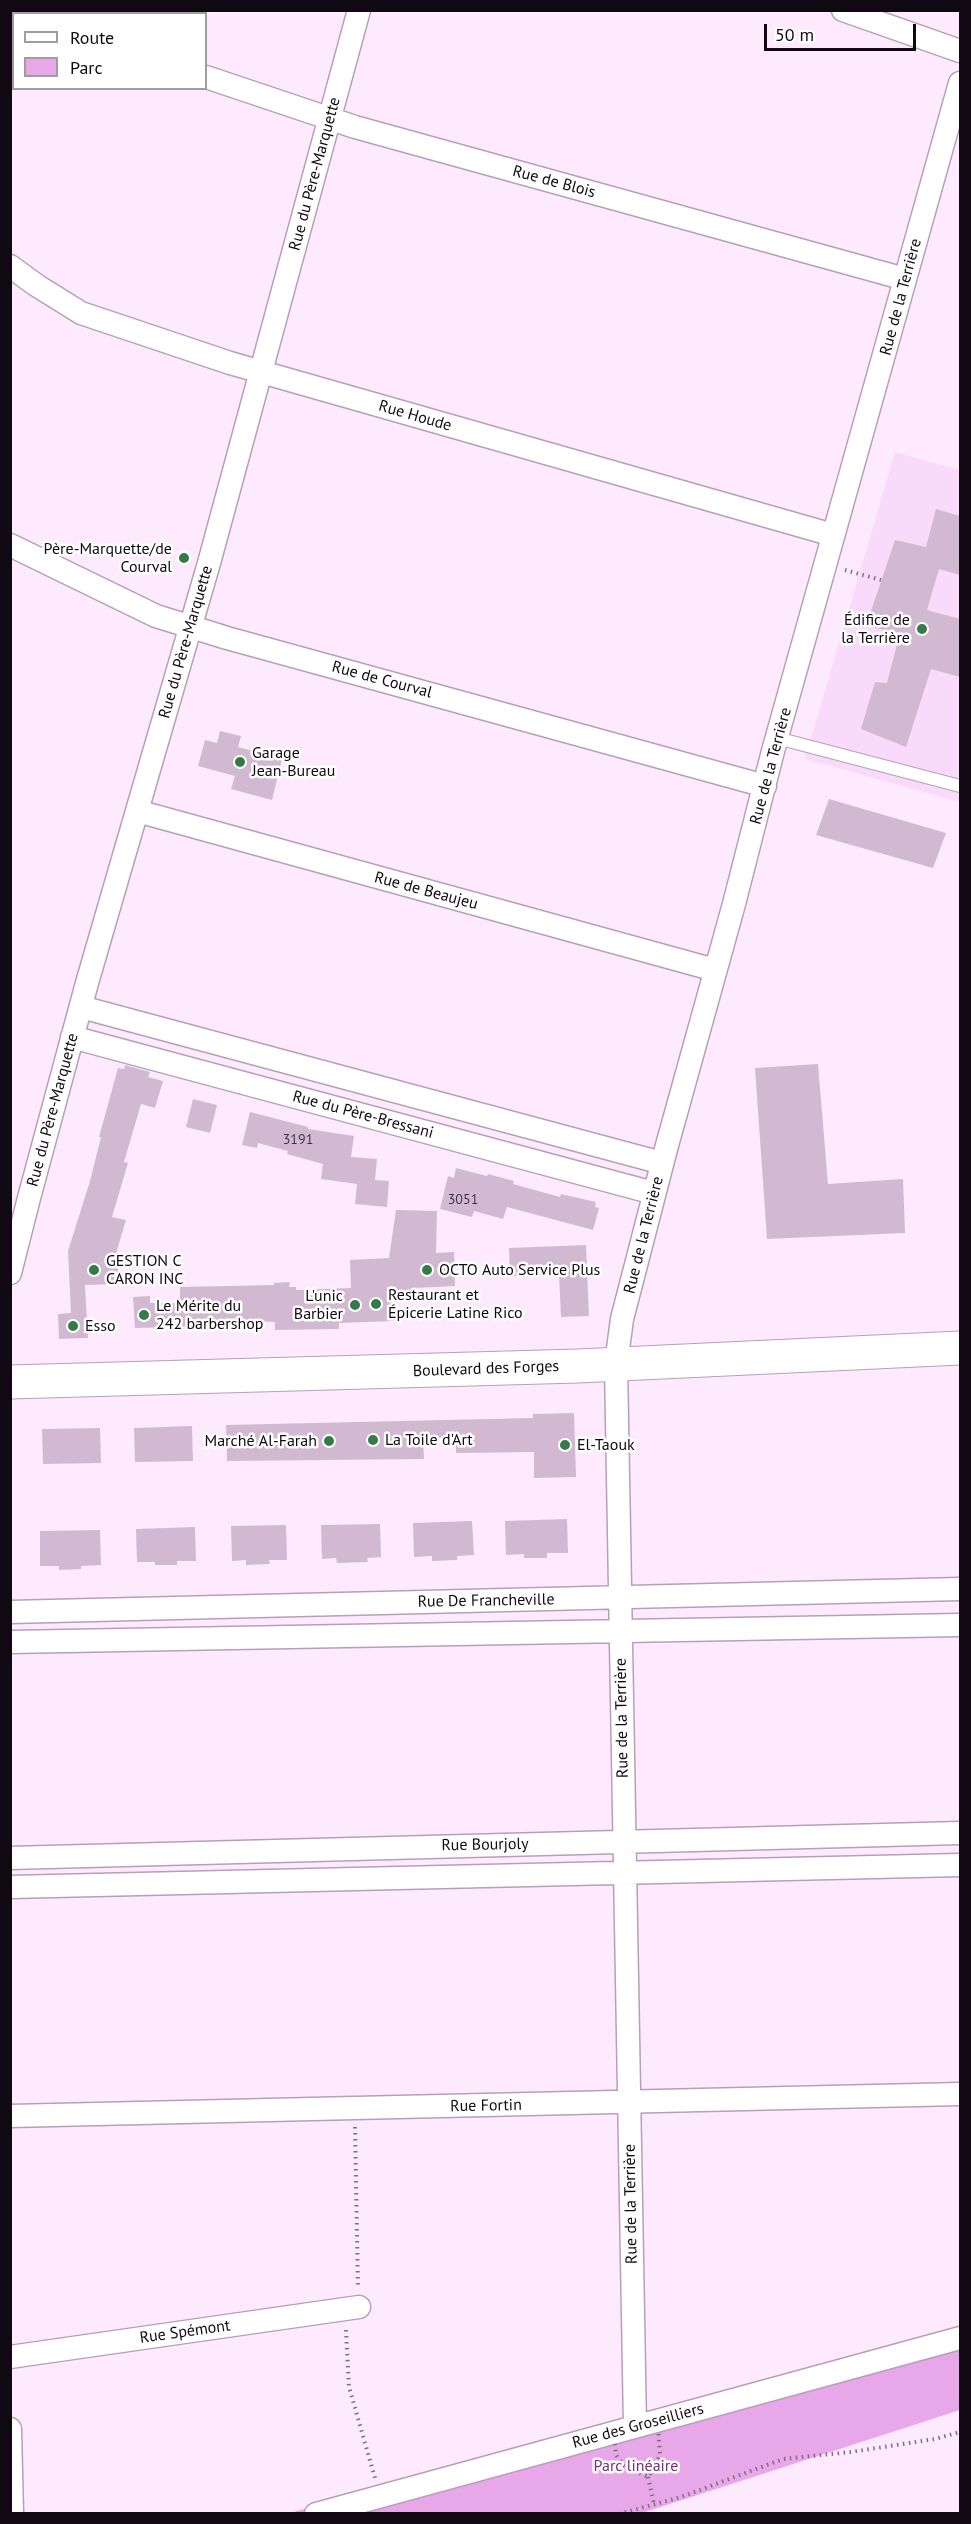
<!DOCTYPE html>
<meta charset="utf-8">
<style>
body{margin:0}
#map{position:relative;width:971px;height:2524px;overflow:hidden;background:#feeaff;font-family:"PT Sans",sans-serif}
canvas{display:block}
.frame{position:absolute;inset:0;border:12px solid #110911;pointer-events:none}
.legend{position:absolute;left:12px;top:12px;width:195px;height:78px;box-sizing:border-box;background:#fff;border:2px solid #a09da0;margin:0;padding:8px 10px;list-style:none;font-size:18px;color:#110911}
.legend li{display:flex;align-items:center;gap:12px;height:30px}
.legend b{width:30px;border:2px solid #a09da0}
.scale{position:absolute;left:764px;top:24px;width:152px;height:27px;box-sizing:border-box;border:3px solid #110911;border-top:0;padding-left:8px;font-size:18px;line-height:21px;white-space:nowrap;color:#110911;-webkit-text-stroke:4px #fff;paint-order:stroke}
</style>
<div id="map">
<canvas width="971" height="2524"></canvas>
<div class="frame"></div>
<ul class="legend">
<li><b style="height:8px;background:#fff"></b>Route</li>
<li><b style="height:16px;background:#e7a7e9"></b>Parc</li>
</ul>
<div class="scale">50 m</div>
</div>
<script>
const ctx = document.querySelector('canvas').getContext('2d');
ctx.lineJoin = 'round';
function paint(path, color) { ctx.fillStyle = color; ctx.fill(path, 'evenodd'); }
const shape = rows => new Path2D(rows.map(r => 'M' + r).join(''));
function stroke(path, color, width, dash) { ctx.strokeStyle = color; ctx.lineWidth = width; ctx.lineCap = dash ? 'butt' : 'round'; ctx.setLineDash(dash || []); ctx.stroke(path); }
function write(font, color, halo, rows, align = 'center') {
  ctx.font = font + ' "PT Sans",sans-serif'; ctx.lineWidth = 5; ctx.setLineDash([]); ctx.textBaseline = 'middle'; ctx.strokeStyle = halo; ctx.fillStyle = color; for (const [text, x, y, turn = 0] of rows) {
    ctx.save(); ctx.translate(x, y); ctx.rotate((+turn || 0) * Math.PI / 180); ctx.textAlign = isNaN(turn) ? turn : align; if (halo) ctx.strokeText(text, 0, 0); ctx.fillText(text, 0, 0); ctx.restore();
  }
}
const built = shape([
 [895,452,960,470,960,802,805,759]
]);
const green = shape([
 [960,2327,960,2410,642,2513,286,2514]
]);
const building = shape([
 [936,509,960,516,960,575,939,569,927,610,960,619,960,677,931,669,906,747,861,729,875,682,887,683,900,633,866,626,895,540,926,547],
 [220,731,241,736,238,747,282,759,272,800,231,789,235,776,198,766,205,740,217,743],
 [829,799,946,833,933,868,816,835],
 [818,1064,828,1184,903,1179,905,1233,767,1239,755,1068],
 [125,1065,150,1072,148,1077,163,1081,155,1108,141,1104,124,1162,128,1163,112,1217,126,1220,117,1250,119,1284,85,1285,88,1338,59,1339,58,1314,71,1313,68,1251,90,1181,101,1137,99,1137,118,1068,124,1069],
 [193,1099,217,1105,210,1133,186,1127],
 [250,1112,308,1127,308,1129,354,1136,351,1157,377,1159,375,1180,389,1181,387,1207,355,1204,357,1184,321,1179,323,1164,287,1154,288,1151,258,1143,257,1148,242,1145],
 [456,1168,487,1176,488,1174,514,1181,513,1184,560,1197,561,1194,596,1202,595,1207,599,1208,593,1230,507,1207,503,1219,474,1211,472,1217,440,1209,448,1176,454,1178],
 [396,1210,437,1211,436,1253,454,1252,455,1286,414,1288,415,1298,393,1299,394,1321,339,1323,339,1329,275,1330,275,1322,254,1321,244,1331,238,1325,135,1328,133,1297,150,1296,150,1303,180,1303,180,1287,274,1285,274,1283,290,1282,289,1287,296,1287,296,1290,351,1288,350,1260,389,1258],
 [586,1245,589,1316,561,1317,559,1274,510,1276,509,1248],
 [574,1413,576,1477,534,1478,534,1452,456,1453,456,1437,423,1438,424,1459,227,1461,226,1425,533,1418,533,1414],
 [192,1426,193,1461,135,1462,134,1428],
 [100,1428,101,1463,43,1464,42,1429],
 [567,1519,568,1553,547,1553,547,1558,524,1558,524,1554,506,1555,505,1521],
 [472,1521,474,1555,457,1556,457,1560,432,1561,432,1556,414,1557,413,1523],
 [380,1524,381,1557,367,1558,368,1562,337,1563,336,1558,322,1559,321,1525],
 [286,1525,287,1560,269,1560,270,1564,246,1565,246,1560,232,1561,231,1526],
 [195,1527,196,1561,177,1561,177,1565,155,1565,155,1562,137,1562,136,1529],
 [100,1530,101,1565,81,1566,81,1569,59,1570,59,1566,40,1566,40,1531]
]);
const path = shape([
 [845,570,881,580],
 [355,2127,358,2288],
 [346,2330,349,2387,375,2478],
 [635,2426,658,2427,660,2454,657,2463,648,2477,624,2466,616,2455,614,2437,635,2426],
 [648,2477,654,2504],
 [619,2514,681,2497,783,2459,851,2452,935,2439,960,2432]
]);
const service = shape([
 [777,738,960,786]
]);
const minor = shape([
 [95,10,101,14],
 [843,10,960,51],
 [206,77,355,127,905,279],
 [10,266,36,285,81,313,230,363,833,535],
 [10,545,156,616,227,638,765,786],
 [137,811,715,970],
 [81,1007,662,1163],
 [72,1037,654,1193],
 [10,1273,29,1198,87,983,209,563,359,10],
 [10,1612,960,1589],
 [10,1642,960,1625],
 [10,1858,960,1833],
 [10,1887,960,1865],
 [10,2116,960,2094],
 [10,2357,359,2307],
 [635,2426,616,1364,622,1319,666,1149,734,904,773,751,960,83],
 [10,2429,12,2514],
 [316,2514,960,2338]
]);
const secondary = shape([
 [10,1382,578,1366,960,1348]
]);
const markers = [
 [184,558,6,"#337b48"],
 [922,629,6,"#337b48"],
 [240,762,6,"#337b48"],
 [94,1270,6,"#337b48"],
 [427,1270,6,"#337b48"],
 [376,1304,6,"#337b48"],
 [355,1305,6,"#337b48"],
 [144,1315,6,"#337b48"],
 [73,1326,6,"#337b48"],
 [373,1440,6,"#337b48"],
 [329,1441,6,"#337b48"],
 [565,1445,6,"#337b48"]
];
const numberNames = [
 ["3191",298,1140],
 ["3051",463,1200]
];
const streetNames = [
 ["Rue du Père-Marquette",315,174,-75],
 ["Rue de Blois",554,182,15],
 ["Rue de la Terrière",901,297,-75],
 ["Rue Houde",415,416,16],
 ["Rue du Père-Marquette",186,642,-74],
 ["Rue de Courval",382,680,15],
 ["Rue de la Terrière",771,766,-75],
 ["Rue de Beaujeu",426,891,15],
 ["Rue du Père-Marquette",53,1110,-75],
 ["Rue du Père-Bressani",363,1115,15],
 ["Rue de la Terrière",644,1235,-76],
 ["Boulevard des Forges",486,1369,-2],
 ["Rue De Francheville",486,1601,-1],
 ["Rue de la Terrière",622,1718,-91],
 ["Rue Bourjoly",485,1845,-1],
 ["Rue Fortin",486,2106,-1],
 ["Rue de la Terrière",631,2204,-91],
 ["Rue Spémont",185,2332,-8],
 ["Rue des Groseilliers",638,2426,-15]
];
const poiNames = [
 ["Père-Marquette/de",172,549,"right"],
 ["Courval",172,567,"right"],
 ["Édifice de",910,620,"right"],
 ["la Terrière",910,638,"right"],
 ["Garage",252,753],
 ["Jean-Bureau",252,771],
 ["GESTION C",106,1261],
 ["CARON INC",106,1279],
 ["OCTO Auto Service Plus",439,1270],
 ["Restaurant et",388,1295],
 ["Épicerie Latine Rico",388,1313],
 ["L'unic",343,1296,"right"],
 ["Barbier",343,1314,"right"],
 ["Le Mérite du",156,1306],
 ["242 barbershop",156,1324],
 ["Esso",85,1326],
 ["La Toile d'Art",385,1440],
 ["Marché Al-Farah",317,1441,"right"],
 ["El-Taouk",577,1445]
];
const parkNames = [
 ["Parc linéaire",636,2466]
];
paint(built, '#f9dafa');
paint(green, '#e7a7e9');
paint(building, '#d2b9d2');
stroke(service, '#b79fb8', 14);
stroke(minor, '#b79fb8', 25);
stroke(secondary, '#b79fb8', 35);
stroke(path, '#7d6f7d', 4, [1.5, 4.5]);
stroke(service, '#fff', 12);
stroke(minor, '#fff', 22);
stroke(secondary, '#fff', 33);
for (const [x, y, r, color] of markers) { const dot = new Path2D(); dot.arc(x, y, r, 0, 2 * Math.PI); ctx.fillStyle = color; ctx.fill(dot); stroke(dot, '#fff', 2); }
write('14px', '#413541', null, numberNames);
write('16px', '#110911', '#fff', streetNames);
write('16px', '#110911', '#fff', poiNames, 'left');
write('16px', '#7a2c7d', '#fff', parkNames);
</script>
